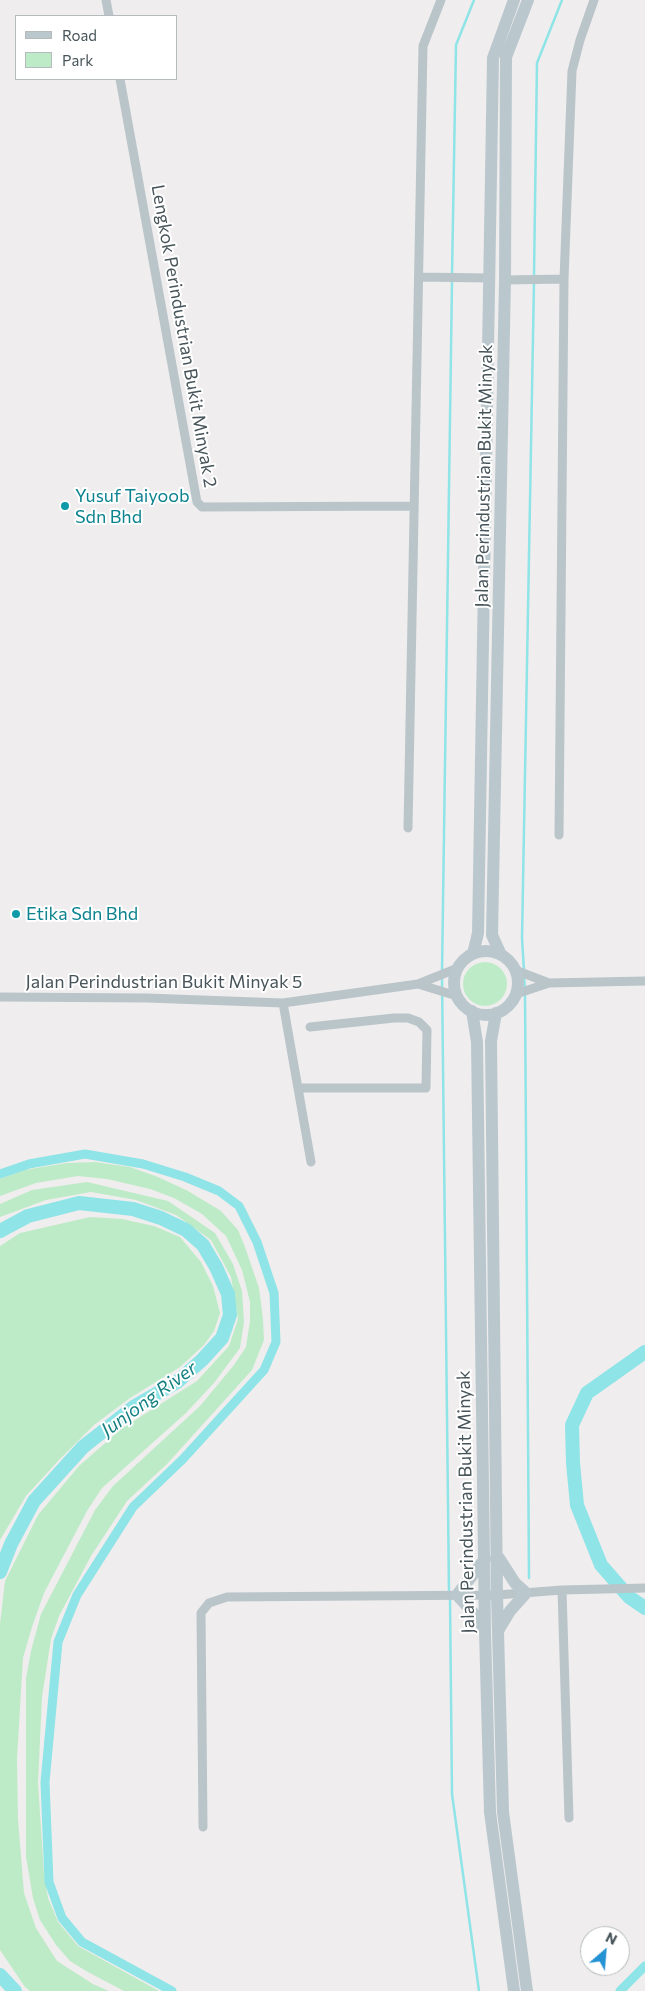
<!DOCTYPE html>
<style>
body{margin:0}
#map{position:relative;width:645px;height:1991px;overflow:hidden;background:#f0edee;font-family:Commissioner,sans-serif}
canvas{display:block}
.legend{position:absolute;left:15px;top:15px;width:162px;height:65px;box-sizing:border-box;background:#fff;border:1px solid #b5bbbd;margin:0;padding:6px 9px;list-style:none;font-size:15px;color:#475459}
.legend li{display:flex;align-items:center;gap:10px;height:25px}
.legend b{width:25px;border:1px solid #b5bbbd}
.north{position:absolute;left:580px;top:1926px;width:50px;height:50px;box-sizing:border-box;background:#fff;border:1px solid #b5bbbd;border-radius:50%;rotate:27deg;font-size:14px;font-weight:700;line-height:20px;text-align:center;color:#475459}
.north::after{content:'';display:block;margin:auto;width:18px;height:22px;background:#2492d3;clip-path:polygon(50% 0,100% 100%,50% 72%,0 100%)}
</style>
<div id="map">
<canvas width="645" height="1991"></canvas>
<ul class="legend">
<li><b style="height:6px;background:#bac8ce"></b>Road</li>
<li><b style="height:14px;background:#beebc7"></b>Park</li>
</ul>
<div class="north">N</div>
</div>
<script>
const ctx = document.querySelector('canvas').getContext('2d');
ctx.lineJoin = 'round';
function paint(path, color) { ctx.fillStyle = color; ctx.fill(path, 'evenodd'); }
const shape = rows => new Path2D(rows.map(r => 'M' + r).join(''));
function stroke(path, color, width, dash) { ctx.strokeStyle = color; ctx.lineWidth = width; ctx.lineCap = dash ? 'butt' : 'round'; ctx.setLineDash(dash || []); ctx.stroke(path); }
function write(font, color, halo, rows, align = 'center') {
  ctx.font = font + ' Commissioner,sans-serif'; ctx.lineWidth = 4; ctx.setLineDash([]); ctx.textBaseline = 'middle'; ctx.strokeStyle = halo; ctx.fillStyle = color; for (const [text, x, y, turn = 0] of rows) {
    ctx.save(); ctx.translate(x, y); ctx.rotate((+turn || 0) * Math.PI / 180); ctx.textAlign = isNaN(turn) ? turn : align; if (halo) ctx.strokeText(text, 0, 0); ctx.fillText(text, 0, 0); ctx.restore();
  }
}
const green = shape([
 '463 984a22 22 0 1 1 44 0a22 22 0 1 1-44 0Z',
 [95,1162,130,1167,158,1177,188,1191,221,1211,238,1230,245,1247,259,1288,263,1319,264,1340,252,1370,167,1464,127,1501,91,1556,59,1616,51,1639,42,1697,38,1783,44,1873,48,1898,58,1922,78,1946,159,1991,124,1991,86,1971,70,1961,56,1945,40,1920,33,1898,26,1857,26,1678,31,1651,41,1614,95,1510,113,1486,200,1406,234,1365,246,1347,250,1321,250,1302,242,1270,226,1236,202,1214,174,1198,150,1189,107,1179,78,1176,36,1183,0,1196,0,1179,24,1170,67,1163],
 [87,1182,168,1201,215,1233,233,1264,242,1291,244,1322,240,1348,214,1383,186,1413,102,1488,87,1511,44,1593,32,1627,23,1658,17,1759,18,1819,24,1893,36,1928,57,1961,93,1984,109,1991,30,1991,25,1987,0,1950,0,1624,5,1581,38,1515,79,1466,121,1429,197,1381,229,1346,238,1319,231,1277,211,1240,176,1215,136,1200,91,1192,46,1200,0,1217,0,1204,32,1190],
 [90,1217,122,1219,154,1226,180,1237,201,1262,213,1286,220,1313,214,1331,204,1345,180,1367,130,1398,94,1425,59,1460,26,1496,0,1540,0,1246,20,1233]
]);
const stream = shape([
 [452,275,456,45,474,0],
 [534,276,537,63,562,0],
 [524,971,522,938,534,282],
 [442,972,452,281],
 [524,977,525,989],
 [442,978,449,1592],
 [525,994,529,1578],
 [450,1598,452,1794,479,1991]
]);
const canal = shape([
 [0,1174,29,1164,85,1154,143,1164,185,1177,219,1191,239,1206,257,1242,274,1293,276,1342,264,1370,183,1459,133,1507,77,1595,58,1642,45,1782,49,1882,62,1918,82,1942,172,1991],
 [620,1991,645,1966]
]);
const river = shape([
 [0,1231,28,1216,79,1203,133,1209,161,1218,186,1230,203,1245,216,1267,228,1294,230,1315,222,1338,202,1360,177,1382,135,1406,83,1447,34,1501,11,1544,0,1572],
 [645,1352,587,1393,572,1425,573,1463,577,1505,601,1565,629,1597,645,1608],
 [0,1975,15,1991]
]);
const minor = shape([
 [106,0,109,16],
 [120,79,197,502,202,507,414,506],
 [419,277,488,278],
 [505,280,564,279],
 [408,828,423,46,441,0],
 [559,835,564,279,572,71,580,40,594,0],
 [515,970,549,983],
 [418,984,457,996],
 [516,994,549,983,645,981],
 [0,997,147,998,283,1003,418,984,458,968],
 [283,1003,311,1162],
 [298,1088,426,1088,427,1030,419,1022,408,1018,394,1018,310,1027],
 [562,1590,569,1818],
 [203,1827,201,1613,209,1603,227,1597,497,1595,562,1590,645,1588]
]);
const secondary = shape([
 '454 983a32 32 0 1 1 64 0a32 32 0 1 1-64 0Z',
 [473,954,478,933,493,58,514,0],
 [501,955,492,935,505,280,506,57,528,0],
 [472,1011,477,1042,485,1631,490,1812,514,1991],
 [496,1013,491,1041,497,1595,503,1812,527,1991],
 [485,1631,477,1617,457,1595,485,1559],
 [498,1631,510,1611,526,1593,515,1583,499,1558]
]);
const markers = [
 [65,506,5,"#0f9aa8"],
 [16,914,5,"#0f9aa8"]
];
const streetNames = [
 ["Lengkok Perindustrian Bukit Minyak 2",184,336,80],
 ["Jalan Perindustrian Bukit Minyak",484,476,-89],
 ["Jalan Perindustrian Bukit Minyak 5",164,982],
 ["Jalan Perindustrian Bukit Minyak",466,1502,-91]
];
const cultureNames = [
 ["Yusuf Taiyoob",75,496],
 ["Sdn Bhd",75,517],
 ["Etika Sdn Bhd",26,914]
];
const waterNames = [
 ["Junjong River",149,1399,-36]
];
paint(green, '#beebc7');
stroke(stream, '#8ee4e6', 2.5);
stroke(canal, '#8ee4e6', 9);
stroke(river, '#8ee4e6', 14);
stroke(minor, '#bac5c9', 9);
stroke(secondary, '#bac8ce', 12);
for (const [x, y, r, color] of markers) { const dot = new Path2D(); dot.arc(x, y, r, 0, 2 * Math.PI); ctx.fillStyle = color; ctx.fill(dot); stroke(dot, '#fff', 2); }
write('18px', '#475459', '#fff', streetNames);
write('18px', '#0d838f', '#fff', cultureNames, 'left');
write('italic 19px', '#148082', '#fff', waterNames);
</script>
